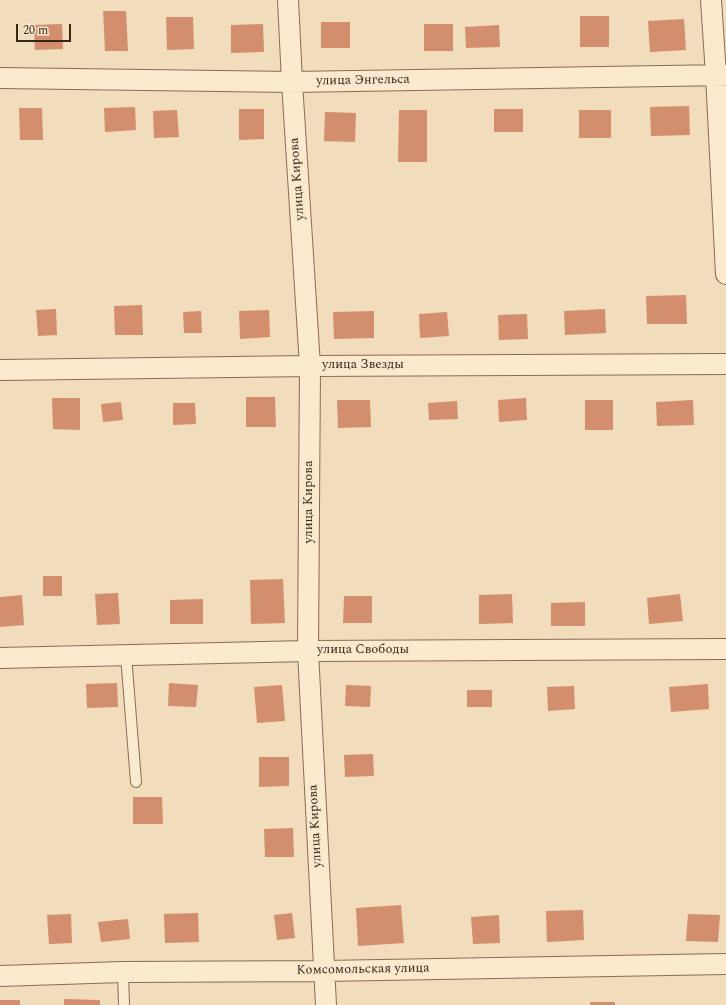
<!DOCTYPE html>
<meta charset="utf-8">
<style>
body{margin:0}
#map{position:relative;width:726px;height:1005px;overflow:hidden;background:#f1dcbb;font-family:Spectral,serif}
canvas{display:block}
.scale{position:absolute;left:16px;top:24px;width:55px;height:18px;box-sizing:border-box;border:2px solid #37251a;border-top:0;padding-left:5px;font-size:12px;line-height:14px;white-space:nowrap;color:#37251a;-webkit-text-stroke:3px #f8e7cb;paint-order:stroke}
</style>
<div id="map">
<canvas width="726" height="1005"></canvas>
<div class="scale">20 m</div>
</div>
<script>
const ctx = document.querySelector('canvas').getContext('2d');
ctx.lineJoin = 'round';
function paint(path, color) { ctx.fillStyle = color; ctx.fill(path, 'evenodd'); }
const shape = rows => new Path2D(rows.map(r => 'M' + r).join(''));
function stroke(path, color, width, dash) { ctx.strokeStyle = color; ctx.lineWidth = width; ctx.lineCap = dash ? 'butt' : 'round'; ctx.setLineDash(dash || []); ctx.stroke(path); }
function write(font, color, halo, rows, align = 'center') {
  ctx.font = font + ' Spectral,serif'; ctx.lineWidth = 4; ctx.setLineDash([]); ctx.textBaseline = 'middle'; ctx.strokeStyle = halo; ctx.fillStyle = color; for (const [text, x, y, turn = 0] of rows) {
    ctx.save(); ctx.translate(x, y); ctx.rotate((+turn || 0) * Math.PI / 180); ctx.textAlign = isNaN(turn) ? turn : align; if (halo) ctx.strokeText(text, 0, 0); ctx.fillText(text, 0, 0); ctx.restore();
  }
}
const building = shape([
 [103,11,126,11,128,51,105,51],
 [580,16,609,16,609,47,580,47],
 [166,17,193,17,194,49,167,50],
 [684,19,686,50,650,52,648,21],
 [321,22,350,22,350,48,321,48],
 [62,24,63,49,35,50,34,25],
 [263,24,264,52,231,53,231,25],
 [424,24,453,24,453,51,424,51],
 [499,25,500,47,466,48,465,27],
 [689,106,690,135,651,136,650,107],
 [135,107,136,130,105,132,104,108],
 [19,108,42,108,43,140,20,140],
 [239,109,264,109,264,139,239,140],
 [494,109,523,109,523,132,494,132],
 [177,110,179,137,154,138,153,111],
 [399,110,427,110,427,162,398,162],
 [579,110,611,110,611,138,579,138],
 [325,112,356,113,355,142,324,141],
 [686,295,687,324,647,324,646,296],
 [142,305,143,335,115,335,114,306],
 [56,309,57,335,38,336,36,310],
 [605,309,606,333,565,335,564,311],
 [269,310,270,337,240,339,239,311],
 [201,311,202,333,184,333,183,312],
 [374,311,374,338,334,339,333,312],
 [447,312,449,336,420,338,419,314],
 [527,314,528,339,499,340,498,315],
 [246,397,275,397,276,427,246,427],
 [52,398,80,398,80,430,53,429],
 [526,398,527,420,499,422,498,400],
 [337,400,370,400,371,427,338,428],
 [585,400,613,400,613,430,585,430],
 [693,400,694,425,657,426,656,402],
 [457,401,458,419,429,420,428,403],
 [121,402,123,420,103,422,101,404],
 [173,403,195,403,196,424,173,425],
 [43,576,62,576,62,596,43,596],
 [283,579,285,623,251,624,250,580],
 [118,593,120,624,97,625,95,594],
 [512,594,513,623,479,624,479,595],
 [680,594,683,621,649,624,647,598],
 [22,595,24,625,0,627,0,597],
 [344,596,372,596,372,623,343,623],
 [203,599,203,624,170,624,170,600],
 [585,602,585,626,551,626,551,603],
 [117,683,118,707,87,708,86,684],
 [169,683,198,685,196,707,168,706],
 [708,684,709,709,671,712,669,687],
 [282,685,285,721,257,723,254,687],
 [346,685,371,686,370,707,345,706],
 [574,686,575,709,548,711,547,687],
 [467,690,492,690,492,707,467,707],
 [373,754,374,776,345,777,344,755],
 [259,757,289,757,289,786,259,787],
 [133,797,162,797,163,824,133,824],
 [293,828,294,857,265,857,264,829],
 [401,905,404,943,358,946,356,908],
 [583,910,584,940,547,942,546,911],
 [198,913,199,942,165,943,164,914],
 [292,913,295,938,277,940,274,915],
 [71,914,72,943,49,944,47,915],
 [688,914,720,915,718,942,686,941],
 [499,915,500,943,473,944,471,917],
 [128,919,130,939,101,942,98,922],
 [64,999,100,1000,100,1005,64,1005],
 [0,1000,20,1000,20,1005,0,1005],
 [590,1002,615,1002,615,1005,590,1005]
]);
const lane = shape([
 [126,655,136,782],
 [123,972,124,1005]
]);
const street = shape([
 [288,0,292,82,310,366,308,651,326,1005],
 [711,0,716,75,726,274],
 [0,78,292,82,726,75],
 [0,370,310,366,726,364],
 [0,658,308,651,726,649],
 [0,976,123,972,324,971,726,964]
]);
const streetNames = [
 ["улица Энгельса",363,81,-1],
 ["улица Кирова",298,179,-94],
 ["улица Звезды",363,365],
 ["улица Кирова",309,502,-90],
 ["улица Свободы",363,650],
 ["улица Кирова",316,826,-93],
 ["Комсомольская улица",363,970,-1]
];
paint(building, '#d38e6e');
stroke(lane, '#896b54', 12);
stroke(street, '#896b54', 22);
stroke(lane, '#fceacf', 10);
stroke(street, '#fceacf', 20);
write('13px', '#37251a', '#f8e7cb', streetNames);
</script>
